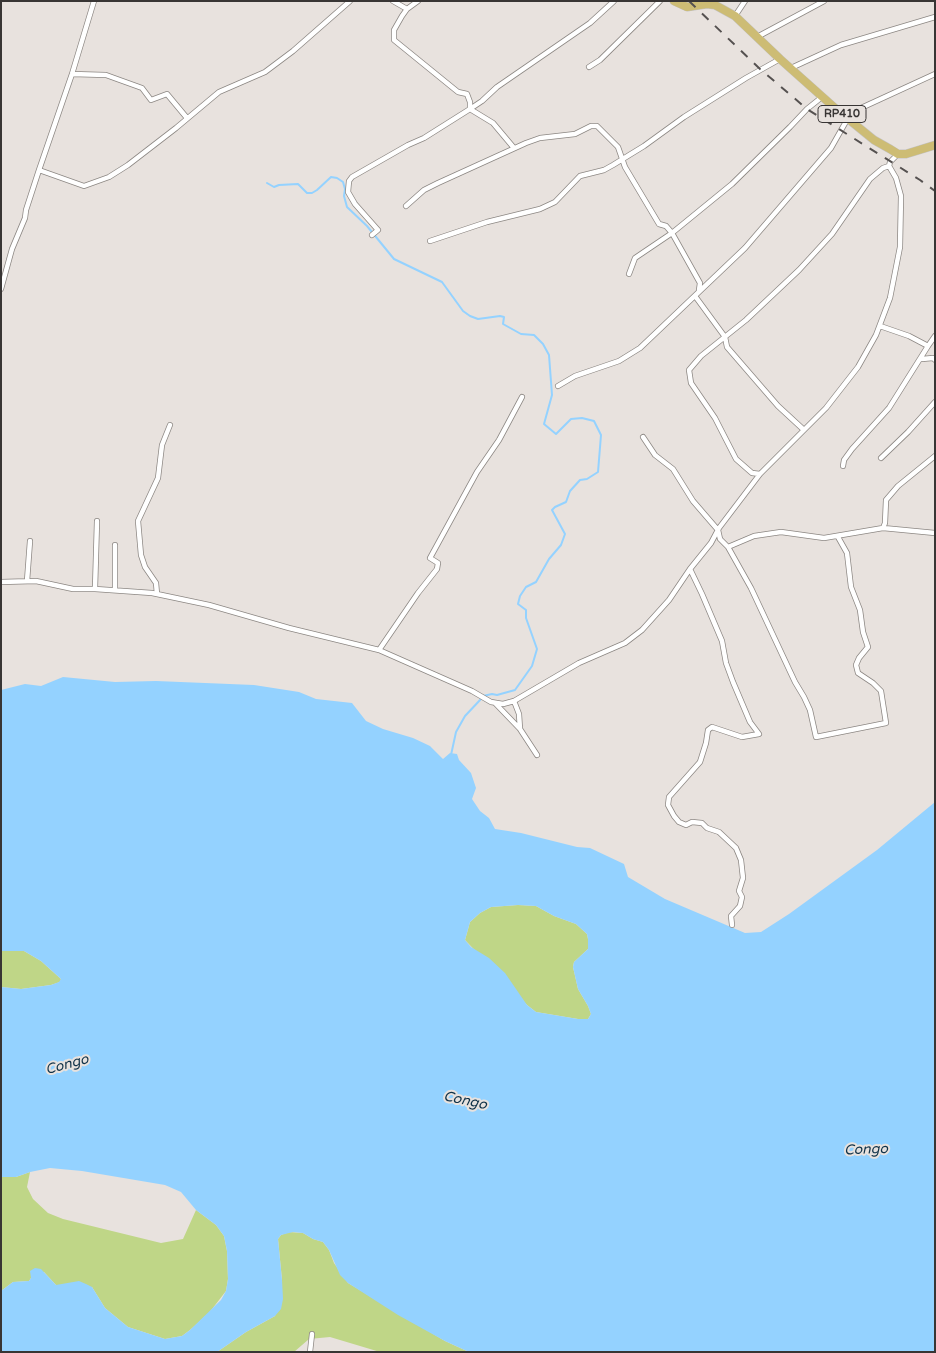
<!DOCTYPE html>
<style>
body{margin:0}
#map{position:relative;width:936px;height:1353px;overflow:hidden;background:#e8e2de;font-family:"Varela Round",sans-serif}
canvas{display:block}
.frame{position:absolute;inset:0;border:2px solid #383534;pointer-events:none}
</style>
<div id="map">
<canvas width="936" height="1353"></canvas>
<div class="frame"></div>
</div>
<script>
const ctx = document.querySelector('canvas').getContext('2d');
ctx.lineJoin = 'round';
function paint(path, color) { ctx.fillStyle = color; ctx.fill(path, 'evenodd'); }
const shape = rows => new Path2D(rows.map(r => 'M' + r).join(''));
function stroke(path, color, width, dash) { ctx.strokeStyle = color; ctx.lineWidth = width; ctx.lineCap = dash ? 'butt' : 'round'; ctx.setLineDash(dash || []); ctx.stroke(path); }
function write(font, color, halo, rows, align = 'center') {
  ctx.font = font + ' "Varela Round",sans-serif'; ctx.lineWidth = 4; ctx.setLineDash([]); ctx.textBaseline = 'middle'; ctx.strokeStyle = halo; ctx.fillStyle = color; for (const [text, x, y, turn = 0] of rows) {
    ctx.save(); ctx.translate(x, y); ctx.rotate((+turn || 0) * Math.PI / 180); ctx.textAlign = isNaN(turn) ? turn : align; if (halo) ctx.strokeText(text, 0, 0); ctx.fillText(text, 0, 0); ctx.restore();
  }
}
const green = shape([
 [518,905,536,906,554,916,576,924,587,934,588,939,588,949,574,962,573,967,578,989,588,1006,591,1014,588,1019,578,1019,536,1012,527,1005,465,940,470,922,480,913,491,907],
 [1,951,24,951,41,961,61,979,60,982,51,985,21,989,1,987],
 [30,1172,27,1187,33,1199,48,1213,63,1219,161,1243,183,1239,196,1210,216,1225,224,1236,227,1251,228,1279,226,1291,209,1313,190,1330,182,1336,165,1339,128,1327,105,1308,92,1287,56,1285,44,1272,31,1278,29,1281,13,1282,1,1291,1,1177,16,1177],
 [289,1232,303,1233,313,1239,323,1242,329,1250,334,1263,348,1283,445,1341,469,1352,380,1352,330,1337,309,1339,294,1352,217,1352,246,1332,275,1316,282,1280,278,1239,281,1235]
]);
const water = shape([
 [63,677,115,682,156,681,254,685,299,692,316,699,352,703,366,721,383,729,413,738,430,746,443,759,450,753,457,754,459,760,471,773,476,788,472,799,480,811,489,818,495,829,521,833,577,847,590,848,624,864,628,877,665,899,745,933,761,932,789,914,877,850,935,802,935,1352,469,1352,445,1341,398,1315,348,1283,340,1275,329,1250,323,1242,313,1239,303,1233,293,1232,281,1235,278,1239,282,1280,283,1299,281,1309,275,1316,246,1332,217,1352,1,1352,1,1291,13,1282,29,1281,31,1278,30,1271,35,1268,41,1269,56,1285,79,1281,86,1284,92,1287,105,1308,128,1327,165,1339,182,1336,190,1330,221,1300,226,1291,228,1279,227,1251,224,1236,216,1225,196,1210,181,1192,165,1185,82,1171,50,1168,30,1172,16,1177,1,1177,1,987,21,989,51,985,59,982,61,979,41,961,24,951,1,951,1,690,25,684,41,686],
 [518,905,536,906,554,916,576,924,587,934,588,939,588,949,574,962,573,967,578,989,588,1006,591,1014,588,1019,578,1019,536,1012,527,1005,505,973,489,958,471,947,465,940,470,922,480,913,491,907]
]);
const stream = shape([
 [267,183,274,187,279,185,298,184,307,193,312,193,317,190,331,177,337,178,343,182,345,189,344,196,347,207,367,226,394,259,442,282,463,311,470,316,478,319,500,316,504,317,503,324,521,334,534,335,543,344,549,355,552,395,544,424,556,434,571,419,582,418,594,421,601,435,598,472,587,479,580,480,570,491,566,502,555,507,552,510,565,534,561,545,549,559,536,582,526,587,520,596,518,604,526,610,526,618,537,649,532,666,515,690,497,695,492,694,483,696],
 [451,755,456,732,465,716,481,699]
]);
const minor = shape([
 [393,1,407,9],
 [418,1,407,9,402,16,394,30,394,40,458,92,467,94,470,102,470,109,493,123,514,148],
 [735,16,745,1],
 [757,37,824,1],
 [589,67,600,60,660,1],
 [791,68,841,45,935,17],
 [72,74,106,75,117,79,142,88,151,100,167,94,187,118],
 [39,170,84,186,109,177,128,165,176,128,219,92,265,72,293,51,350,1],
 [406,206,424,190,438,183,526,143,540,138,575,134,591,126,597,126,618,147,625,167,659,224,666,226,672,233,700,283,699,290],
 [372,235,378,230,355,204,348,192,349,181,352,177,408,145,424,138,470,109,482,101,497,87,590,23,614,1],
 [430,241,487,222,540,209,555,202,580,176,604,170,613,165,644,146,684,117,746,78,780,59],
 [629,274,635,258,672,233,732,184,790,127,807,109,822,97],
 [1,289,12,249,25,218,26,210,39,170,72,74,94,1],
 [695,296,725,337,727,347,778,406,804,430],
 [880,326,909,336,928,346,935,336],
 [922,359,933,358,935,360],
 [558,386,575,376,619,361,640,348,745,248,831,148,848,118,861,108,935,74],
 [643,437,655,455,673,469,693,501,718,530,720,539,728,547,751,588,795,682,804,697,810,710,816,737,886,723,881,691,873,683,858,673,856,665,859,658,868,647,863,632,860,610,851,587,847,553,838,537],
 [881,458,908,432,935,402],
 [843,466,844,460,852,449,889,408,928,346],
 [760,474,752,473,736,459,715,418,691,383,689,370,701,356,746,320,799,270,832,234,870,179,883,168,889,166],
 [883,528,885,523,886,500,898,486,935,456],
 [728,547,754,536,781,532,824,538,883,528,935,533],
 [690,569,702,594,722,641,726,663,733,682,750,722,759,734,742,737,712,727,708,730,706,743,700,762,669,797,668,805,674,816,679,822,686,825,692,822,702,823,707,828,719,832,736,848,741,860,743,878,739,891,742,897,740,906,731,916,732,925],
 [27,581,30,541],
 [1,582,36,581,73,589,95,589,152,593,209,605,289,628,379,650,472,691,491,702,503,704,514,701,579,663,625,643,642,630,669,600,690,569,711,543,719,528,760,474,826,408,858,367,876,335,890,298,900,247,901,196,896,178,889,166,890,162,898,154],
 [95,589,97,521],
 [115,590,115,545],
 [157,594,156,583,145,567,141,555,138,521,158,478,162,445,170,425],
 [379,650,418,593,437,569,438,563,430,558,477,472,499,440,522,397],
 [514,701,519,714,520,729],
 [495,703,520,729,537,755],
 [310,1352,312,1334]
]);
const primary = shape([
 [674,1,687,7,707,4,715,5,735,16,780,59,836,109,874,140,890,149,898,154,906,154,935,145]
]);
const rail = shape([
 [689,1,760,69,807,109,920,180,935,191]
]);
const shields = [
 [842,114,48]
];
const shieldNames = [
 ["RP410",842,114]
];
const waterNames = [
 ["Congo",67,1065,-15],
 ["Congo",465,1101,12],
 ["Congo",866,1150,-2]
];
paint(green, '#bfd687');
paint(water, '#94d2ff');
stroke(stream, '#94d2ff', 2);
stroke(minor, '#8c8783', 6);
stroke(primary, '#c3c2c2', 9);
stroke(minor, '#fff', 4.5);
stroke(primary, '#cdbc74', 8);
stroke(rail, '#555150', 2, [9, 9]);
for (const [x, y, w] of shields) { const box = new Path2D(); box.roundRect(x - w / 2, y - 8.5, w, 17, 4); ctx.fillStyle = '#e8e2de'; ctx.fill(box); stroke(box, '#383534', 1); }
write('bold 11px', '#383534', null, shieldNames);
write('italic 14px', '#0e3148', '#e8e2de', waterNames);
</script>
